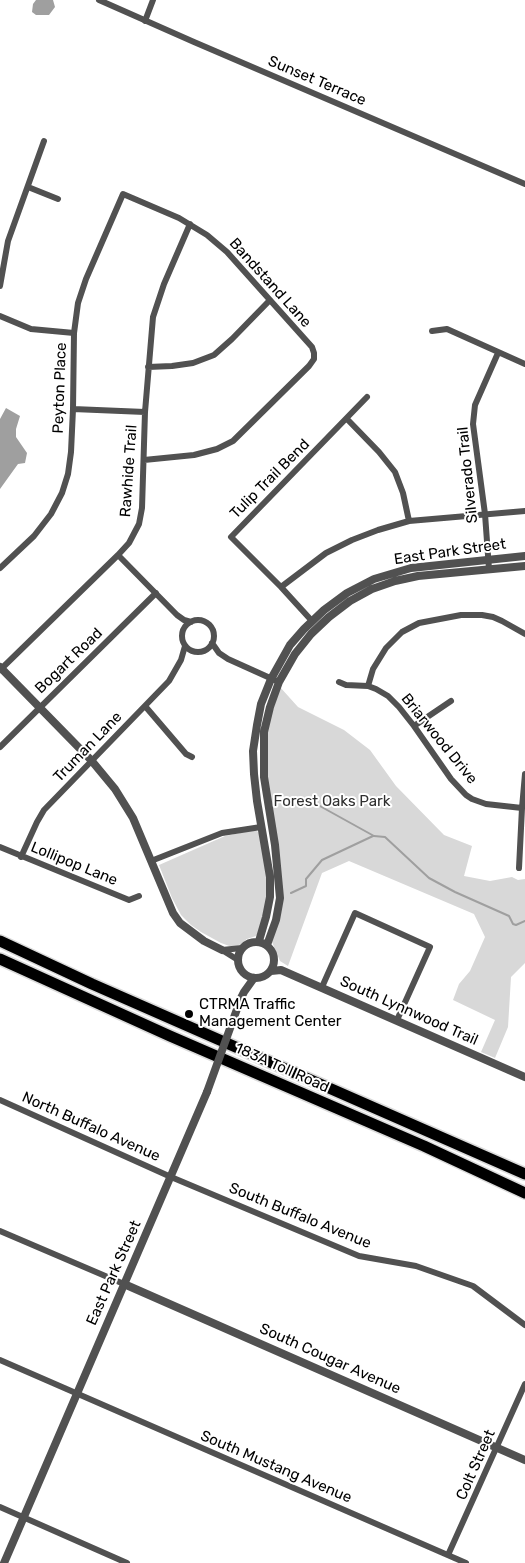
<!DOCTYPE html>
<style>
body{margin:0}
canvas{display:block;background:#fff}
</style>
<canvas width="525" height="1563"></canvas>
<script>
const ctx = document.querySelector('canvas').getContext('2d');
ctx.lineJoin = 'round';
function paint(path, color) { ctx.fillStyle = color; ctx.fill(path, 'evenodd'); }
const shape = rows => new Path2D(rows.map(r => 'M' + r).join(''));
function stroke(path, color, width, dash) { ctx.strokeStyle = color; ctx.lineWidth = width; ctx.lineCap = dash ? 'butt' : 'round'; ctx.setLineDash(dash || []); ctx.stroke(path); }
function write(font, color, halo, rows, align = 'center') {
  ctx.font = font + ' Rubik,sans-serif'; ctx.lineWidth = 4; ctx.setLineDash([]); ctx.textBaseline = 'middle'; ctx.strokeStyle = halo; ctx.fillStyle = color; for (const [text, x, y, turn = 0] of rows) {
    ctx.save(); ctx.translate(x, y); ctx.rotate((+turn || 0) * Math.PI / 180); ctx.textAlign = isNaN(turn) ? turn : align; if (halo) ctx.strokeText(text, 0, 0); ctx.fillText(text, 0, 0); ctx.restore();
  }
}
const green = shape([
 [280,687,298,707,344,730,370,750,396,786,444,835,472,846,464,876,490,881,512,877,518,880,525,879,525,963,511,977,508,1027,495,1058,481,1052,495,1020,453,1000,459,984,470,971,485,937,474,914,349,861,322,873,288,966,280,961,272,942,281,908,265,760,269,722],
 [250,831,257,831,260,834,268,884,265,908,260,931,256,936,247,939,238,946,232,947,221,943,201,932,191,925,181,915,172,898,159,865,225,836]
]);
const water = shape([
 [36,0,53,0,55,7,49,15,36,15,32,12,33,4],
 [6,408,20,416,16,429,16,437,27,453,25,463,18,464,0,489,0,419]
]);
const stream = shape([
 [309,800,374,836,385,837,429,878,455,892,509,916,513,924,516,925,525,921],
 [291,893,306,886,306,879,322,860,373,836]
]);
const minor = shape([
 [99,0,194,42,525,184],
 [145,21,153,0],
 [28,187,58,199],
 [0,286,8,241,44,141],
 [0,316,31,329,74,333],
 [432,331,447,329,525,364],
 [148,367,172,366,193,363,214,355,232,339,270,300],
 [73,409,145,412],
 [347,419,379,452,395,472,403,493,409,521],
 [118,555,177,615,184,620,191,622],
 [0,568,34,536,51,514,62,493,68,474,71,452,73,409,74,333,78,303,86,279,123,194,179,218,207,235,227,252,312,347,314,353,314,359,309,366,233,441,217,449,194,455,144,460],
 [489,569,485,514,473,424,475,405,498,353],
 [281,587,326,553,352,540,378,530,409,521,525,511],
 '182 636a16 16 0 1 1 32 0a16 16 0 1 1-32 0Z',
 [312,621,281,587,231,537,367,397],
 [212,643,219,653,228,659,279,682],
 [0,670,118,555,129,543,139,524,142,508,145,412,153,317,164,284,190,224],
 [339,682,346,685,368,686,376,689,388,696,399,707,414,726,451,779,466,795,472,799,486,804,522,808],
 [368,686,373,669,386,648,402,632,419,623,461,615,482,615,493,617,502,621,525,634],
 [145,706,186,754,192,757],
 [414,726,451,701],
 [0,747,156,593],
 [0,847,129,900,139,896],
 [21,857,37,822,44,810,169,681,181,660,185,646],
 [151,861,222,833,261,827],
 [519,868,522,808,525,774],
 [222,950,242,948],
 [222,950,238,960],
 [322,987,355,913,430,947,397,1020],
 [0,1100,171,1177,359,1256,416,1266,473,1286,525,1325],
 [0,1231,124,1284],
 [0,1360,466,1563],
 [0,1507,127,1563],
 [448,1555,525,1384]
]);
const tertiary = shape([
 [0,667,91,760,115,789,133,818,173,913,180,923,204,941,222,950],
 [259,941,266,917,270,897,270,877,257,801,254,774,253,751,257,725,261,704,271,679,290,645,304,629,324,610,347,593,374,579,411,568,525,556],
 '238 960a18 18 0 1 1 36 0a18 18 0 1 1-36 0Z',
 [267,945,276,920,280,898,275,845,264,777,264,732,270,707,279,682,295,654,311,634,329,617,350,601,372,589,395,581,418,576,525,566],
 [271,971,281,970,525,1077],
 [241,998,244,992,254,978],
 [124,1284,525,1460],
 [4,1563,207,1092]
]);
const motorway = shape([
 [0,941,92,984,525,1174],
 [0,959,170,1036,424,1146,525,1193]
]);
const tertiaryBridge = shape([
 [207,1092,241,998]
]);
const markers = [
 [189,1014,5,"#000"]
];
const streetNames = [
 ["Sunset Terrace",317,81,23],
 ["Bandstand Lane",270,283,48],
 ["Peyton Place",60,388,-88],
 ["Rawhide Trail",129,471,-86],
 ["Silverado Trail",468,475,-96],
 ["Tulip Trail Bend",270,479,-45],
 ["East Park Street",450,552,-8],
 ["Bogart Road",69,661,-44],
 ["Briarwood Drive",439,739,51],
 ["Truman Lane",88,747,-46],
 ["Lollipop Lane",74,864,22],
 ["South Lynnwood Trail",409,1011,24],
 ["183A Toll Road",282,1068,24],
 ["North Buffalo Avenue",91,1127,24],
 ["South Buffalo Avenue",300,1216,22],
 ["East Park Street",114,1273,-66],
 ["South Cougar Avenue",330,1359,24],
 ["Colt Street",476,1465,-66],
 ["South Mustang Avenue",276,1467,23]
];
const parkNames = [
 ["Forest Oaks Park",332,802]
];
const poiNames = [
 ["CTRMA Traffic",199,1005],
 ["Management Center",199,1022]
];
paint(green, '#d8d8d8');
paint(water, '#9f9f9f');
stroke(stream, '#9f9f9f', 2);
stroke(motorway, '#dbdbdb', 14);
stroke(minor, '#515151', 6);
stroke(tertiary, '#515151', 8);
stroke(motorway, '#000', 11);
stroke(tertiaryBridge, '#515151', 8);
for (const [x, y, r, color] of markers) { const dot = new Path2D(); dot.arc(x, y, r, 0, 2 * Math.PI); ctx.fillStyle = color; ctx.fill(dot); stroke(dot, '#fff', 2); }
write('15px', '#000', '#fff', streetNames);
write('15px', '#2f2f2f', '#fff', parkNames);
write('15px', '#000', '#fff', poiNames, 'left');
</script>
